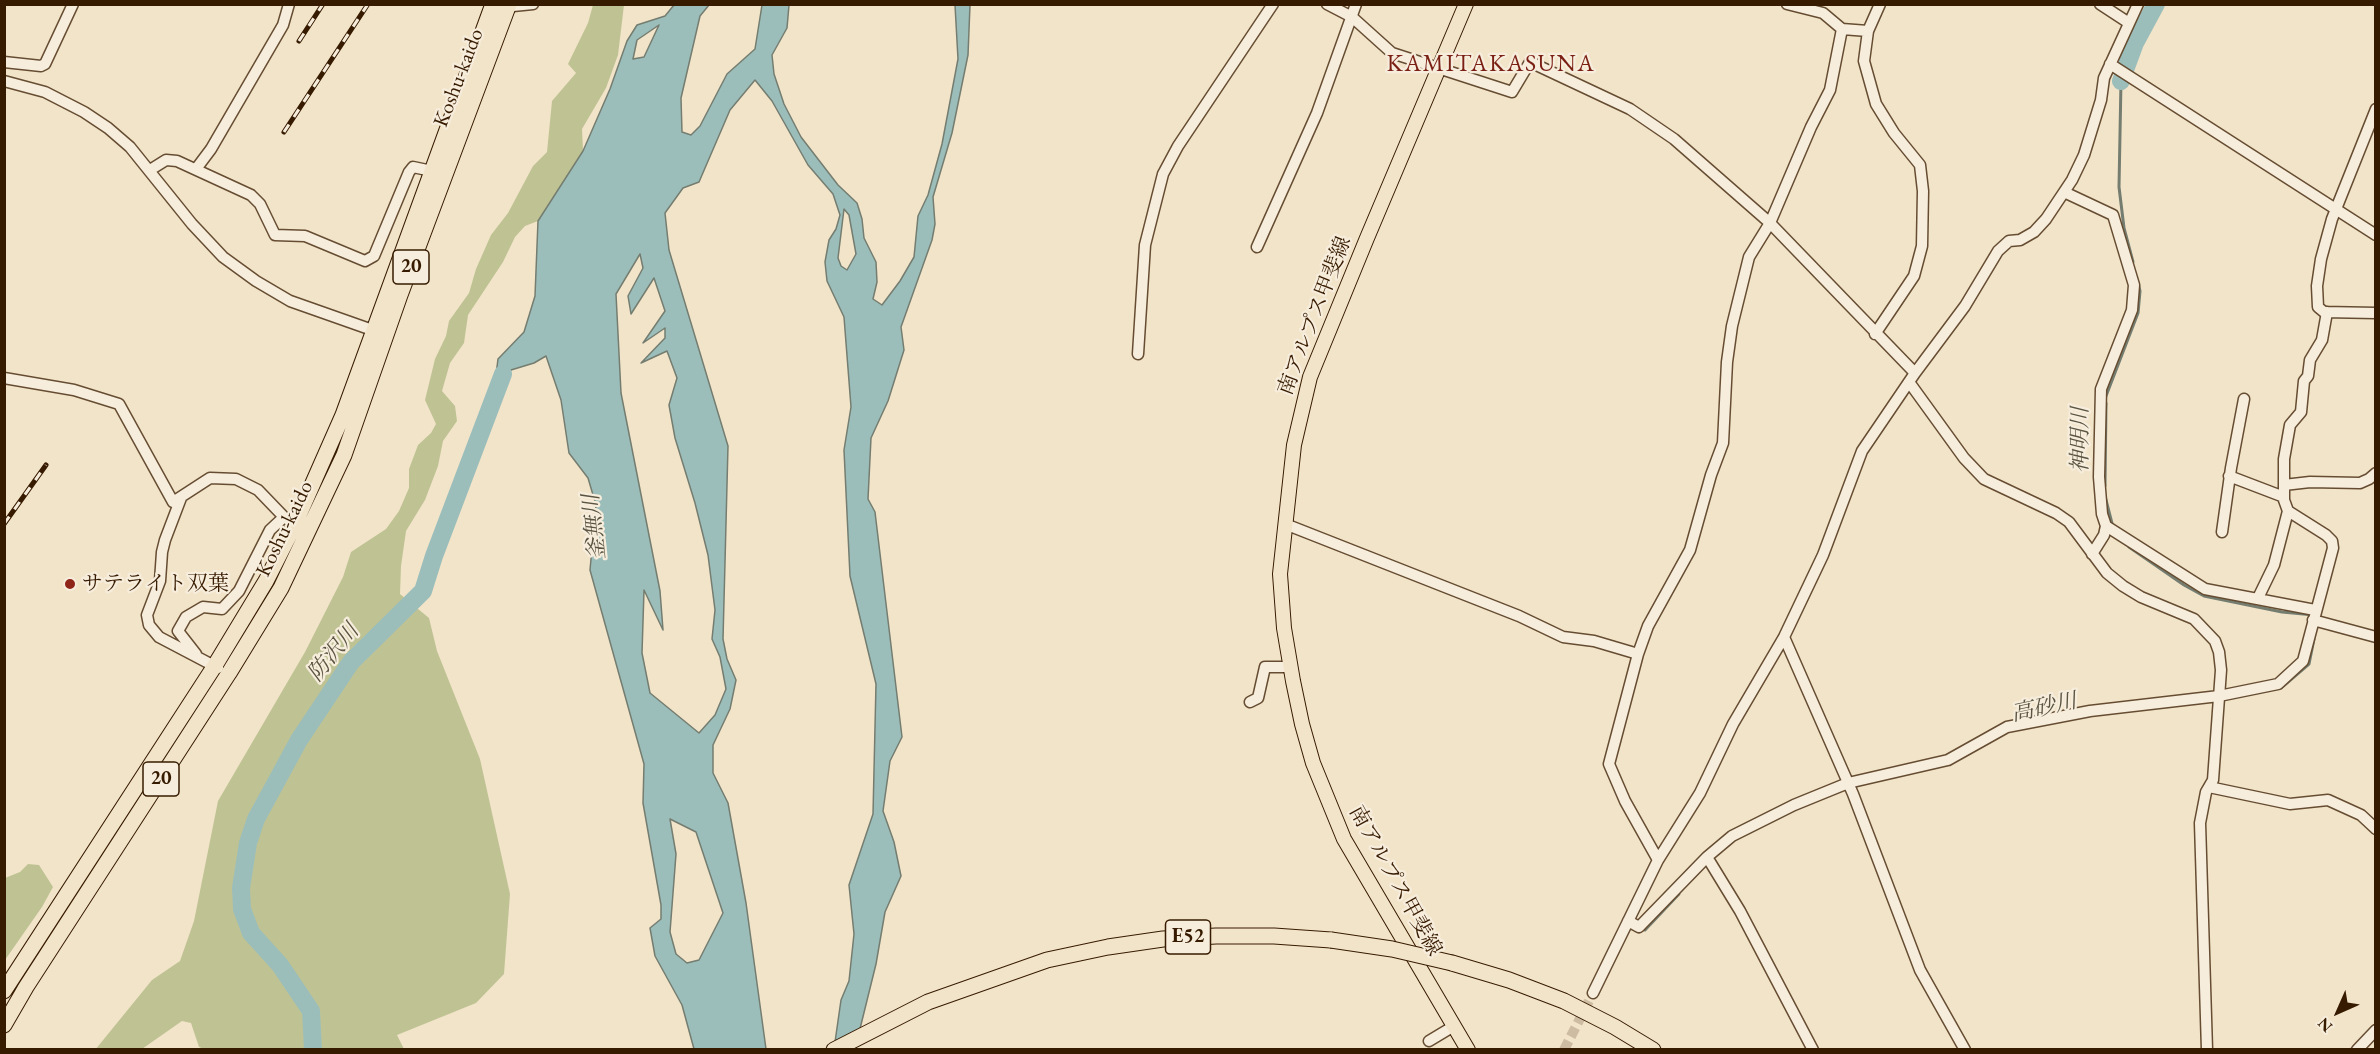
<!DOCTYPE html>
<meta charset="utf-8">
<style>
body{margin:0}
#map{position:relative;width:2380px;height:1054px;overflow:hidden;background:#f2e4c9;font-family:"EB Garamond",serif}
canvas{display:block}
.frame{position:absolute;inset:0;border:6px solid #371b00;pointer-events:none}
.north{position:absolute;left:2308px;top:982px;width:60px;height:60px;-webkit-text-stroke:4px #f7eddc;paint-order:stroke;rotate:225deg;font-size:16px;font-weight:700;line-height:24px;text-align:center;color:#371b00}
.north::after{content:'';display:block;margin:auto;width:21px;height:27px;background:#371b00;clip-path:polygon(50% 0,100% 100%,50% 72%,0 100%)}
</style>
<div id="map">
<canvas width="2380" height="1054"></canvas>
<div class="frame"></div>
<div class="north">N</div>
</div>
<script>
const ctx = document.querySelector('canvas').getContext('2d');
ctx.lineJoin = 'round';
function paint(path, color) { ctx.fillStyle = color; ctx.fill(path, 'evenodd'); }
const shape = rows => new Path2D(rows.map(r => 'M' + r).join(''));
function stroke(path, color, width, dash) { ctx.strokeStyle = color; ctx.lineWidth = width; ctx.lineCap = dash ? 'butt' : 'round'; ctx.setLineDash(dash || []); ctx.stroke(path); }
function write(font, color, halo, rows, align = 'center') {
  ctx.font = font + ' "EB Garamond","Noto Serif JP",serif'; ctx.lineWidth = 4.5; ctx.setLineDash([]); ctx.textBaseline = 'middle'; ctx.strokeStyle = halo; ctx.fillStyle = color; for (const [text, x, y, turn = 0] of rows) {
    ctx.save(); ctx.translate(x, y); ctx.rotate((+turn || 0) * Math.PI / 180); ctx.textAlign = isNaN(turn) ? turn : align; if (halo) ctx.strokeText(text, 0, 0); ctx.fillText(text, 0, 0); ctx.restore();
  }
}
const green = shape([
 [593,5,624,5,618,55,606,88,582,129,583,151,538,221,525,226,515,237,503,262,468,315,464,343,450,363,442,391,455,406,457,421,443,441,438,466,425,500,406,531,401,566,400,594,429,618,437,651,480,759,510,894,504,974,476,1003,397,1035,404,1049,204,1049,199,1047,191,1023,182,1021,142,1049,95,1050,152,980,180,961,194,921,218,801,305,652,343,577,351,552,386,529,399,511,409,488,409,469,418,445,431,433,436,424,425,400,435,359,446,336,449,321,469,293,476,269,491,235,508,213,533,166,547,152,552,101,576,73,568,64,588,23],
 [28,864,39,865,53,887,42,907,5,960,5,878,20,872]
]);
const water = shape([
 [674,5,709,5,700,16,681,98,682,132,691,135,700,126,727,74,755,49,762,5,789,5,787,28,772,55,774,74,784,104,801,137,838,185,857,203,862,219,864,238,876,262,877,282,873,299,882,305,900,281,914,257,918,216,928,195,942,144,958,59,955,5,970,5,968,55,952,133,933,197,935,224,932,240,901,327,904,350,888,401,871,438,868,499,875,512,902,737,890,761,883,811,894,842,901,876,885,912,876,964,855,1049,834,1049,841,1000,849,981,854,934,849,885,873,814,876,684,850,576,844,450,851,407,844,317,827,281,825,262,829,240,836,229,840,215,833,194,808,165,772,101,755,80,730,110,699,182,683,188,665,213,669,250,728,446,723,639,727,659,736,680,730,709,713,745,713,773,728,803,746,903,766,1049,694,1049,682,1005,655,956,650,928,661,919,661,905,643,803,644,764,590,570,596,505,588,478,569,453,561,400,546,356,534,363,511,370,493,398,498,359,524,332,535,296,538,221,583,151,610,89,627,41,637,25,665,16,674,5],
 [659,25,644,57,633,59,637,40,659,25],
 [844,209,849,215,856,254,847,270,841,266,838,258,844,209],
 [640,254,643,268,628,296,631,314,654,278,665,311,643,343,665,328,665,338,641,363,667,351,677,378,669,405,675,438,695,503,708,555,715,610,712,639,720,657,726,689,715,715,699,733,650,693,642,653,644,590,663,630,660,591,621,393,616,294,640,254],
 [670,819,696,832,723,913,699,960,687,963,676,954,670,932,676,854,670,819]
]);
const stream = shape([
 [2121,81,2119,187,2124,228,2133,262],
 [2106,396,2138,313,2140,291,2138,283],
 [2105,486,2106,403],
 [2105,496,2113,527],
 [2129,547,2184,585,2204,596,2282,612,2314,615],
 [2281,688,2309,664,2314,639],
 [1645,930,1679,894]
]);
const river = shape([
 [2121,81,2135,43,2156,4],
 [313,1050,311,1011,280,965,251,933,242,909,241,888,248,843,256,819,299,740,351,662,423,591,434,556,503,374]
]);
const minorTunnel = shape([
 [1564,1050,1593,993]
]);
const minor = shape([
 [1327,4,1352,17,1392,53,1512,92,1530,62,1630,109,1674,139,1770,223,1915,373],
 [1787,4,1823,13,1842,29,1868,31,1880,4],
 [2100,4,2129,23],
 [508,9,513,6,533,4],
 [1868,31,1864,61,1876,104,1894,133,1920,165,1923,191,1922,246,1914,276,1875,334],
 [4,62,41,66,45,64,73,4],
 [2110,64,2376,235],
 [4,81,45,92,84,112,108,128,130,147,192,224,223,257,256,281,290,301,378,332],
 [2376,109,2332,219,2321,259,2317,286,2318,307,2324,312,2376,313],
 [196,169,211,149,283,25,289,4],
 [150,170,166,160,177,161,251,195,260,204,275,235,305,236,365,261,374,256,409,172,413,167,432,171],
 [2064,192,2113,215,2134,285,2132,310,2101,389,2099,477,2102,514,2106,526,2205,589,2315,610],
 [1257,247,1317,113,1356,4],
 [1138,354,1145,245,1163,174,1178,146,1273,4],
 [4,378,74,390,119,404,173,502,210,478,236,479,258,490,284,517,295,524],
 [1909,382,1964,458,1984,479,2056,513,2069,522,2107,573,2123,586,2141,597,2194,619,2215,641,2219,652,2221,670,2213,780,2206,792,2200,823,2207,1050],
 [2229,476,2284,497],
 [2284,485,2310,482,2360,483,2369,479,2376,473],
 [181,498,165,540,162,552,160,581,147,615,149,625,159,637,218,668],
 [1285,524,1519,616,1563,637,1594,641,1638,654],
 [2222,532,2231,468,2244,399],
 [2092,554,2104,535,2106,526],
 [2258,598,2274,565,2288,511],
 [2313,620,2376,637],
 [1784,637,1853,794,1920,970,1965,1050],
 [196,654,178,631,186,617,203,607,222,609,239,591,270,530,284,517],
 [1250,702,1258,698,1265,667,1291,667],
 [2209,787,2290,804,2328,800,2361,815,2376,829],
 [1707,857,1740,911,1813,1050],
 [1658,860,1625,801,1609,764,1638,654,1648,626,1690,550,1711,475,1723,443,1727,362,1732,326,1749,257,1770,223,1811,127,1830,90,1842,29],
 [1628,921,1639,927,1707,857,1732,836,1794,805,1848,783,1948,760,2007,727,2090,711,2219,696,2278,684,2303,661,2333,548,2332,541,2326,535,2288,511,2284,500,2284,459,2290,425,2301,412,2304,381,2308,376,2310,360,2322,340,2327,312],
 [1593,993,1658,860,1700,793,1733,724,1784,637,1823,555,1862,451,1915,373,1965,306,1998,251,2009,241,2020,240,2034,232,2046,219,2072,180,2084,155,2101,100,2104,78,2138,4],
 [1429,1041,1454,1026],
 [2357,1050,2376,1030]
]);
const major = shape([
 [1466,4,1367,238,1310,377,1294,445,1280,574,1284,628,1293,681,1302,724,1313,763,1344,839,1468,1050]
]);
const highway = shape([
 [1452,963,1509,980,1564,1001,1615,1027,1653,1050],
 [4,991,214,667,266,581,295,524,343,415,493,4],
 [4,1025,26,987,229,673,281,588,344,455,400,295,509,4],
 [834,1050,928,1002,1047,960,1108,947,1163,939,1216,936,1274,936,1331,940]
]);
const rail = shape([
 [299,41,323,4],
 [284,132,368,4],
 [4,524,46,465]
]);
const highwayBridge = shape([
 [1331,940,1392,949,1452,963]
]);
const markers = [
 [70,584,6,"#8f2418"]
];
const shields = [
 [411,267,36],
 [161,779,36],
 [1188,937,45]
];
const shieldNames = [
 ["20",411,267],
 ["20",161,779],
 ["E52",1188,937]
];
const streetNames = [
 ["Koshu-kaido",459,78,-69],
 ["南アルプス甲斐線",1315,316,-69],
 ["Koshu-kaido",285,529,-64],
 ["南アルプス甲斐線",1395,881,61]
];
const poiNames = [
 ["サテライト双葉",82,584]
];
const waterNames = [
 ["神明川",2081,440,-90],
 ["釜無川",595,527,-96],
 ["防沢川",334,653,-51],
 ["高砂川",2044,708,-12]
];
const quarterNames = [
 ["KAMITAKASUNA",1491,64]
];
paint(green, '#bfc393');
paint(water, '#9cbebb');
stroke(water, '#747d70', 1.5);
stroke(stream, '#747d70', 3);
stroke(river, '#9cbebb', 18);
stroke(minorTunnel, '#cdbca1', 10, [10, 5]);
stroke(minor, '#664d32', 13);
stroke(major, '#371b00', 16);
stroke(highway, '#371b00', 17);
stroke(minor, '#f7eddc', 10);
stroke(major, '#f2e4c9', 14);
stroke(highway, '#f2e4c9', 15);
stroke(rail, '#371b00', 5);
stroke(rail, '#f7eddc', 3, [9]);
stroke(highwayBridge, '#371b00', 17, []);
stroke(highwayBridge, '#f2e4c9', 15);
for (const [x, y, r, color] of markers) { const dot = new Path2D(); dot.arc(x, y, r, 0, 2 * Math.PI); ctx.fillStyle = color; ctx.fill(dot); stroke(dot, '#f7eddc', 2); }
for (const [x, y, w] of shields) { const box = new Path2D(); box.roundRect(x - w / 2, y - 17, w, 34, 4.5); ctx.fillStyle = '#f7eddc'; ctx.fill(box); stroke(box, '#371b00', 1.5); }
write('bold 20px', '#371b00', null, shieldNames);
write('21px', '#371b00', '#f7eddc', streetNames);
write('21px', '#371b00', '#f7eddc', poiNames, 'left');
write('italic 22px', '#5a5441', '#f7eddc', waterNames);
ctx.letterSpacing = '1.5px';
write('24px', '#7a1f14', '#f7eddc', quarterNames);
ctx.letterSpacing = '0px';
</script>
